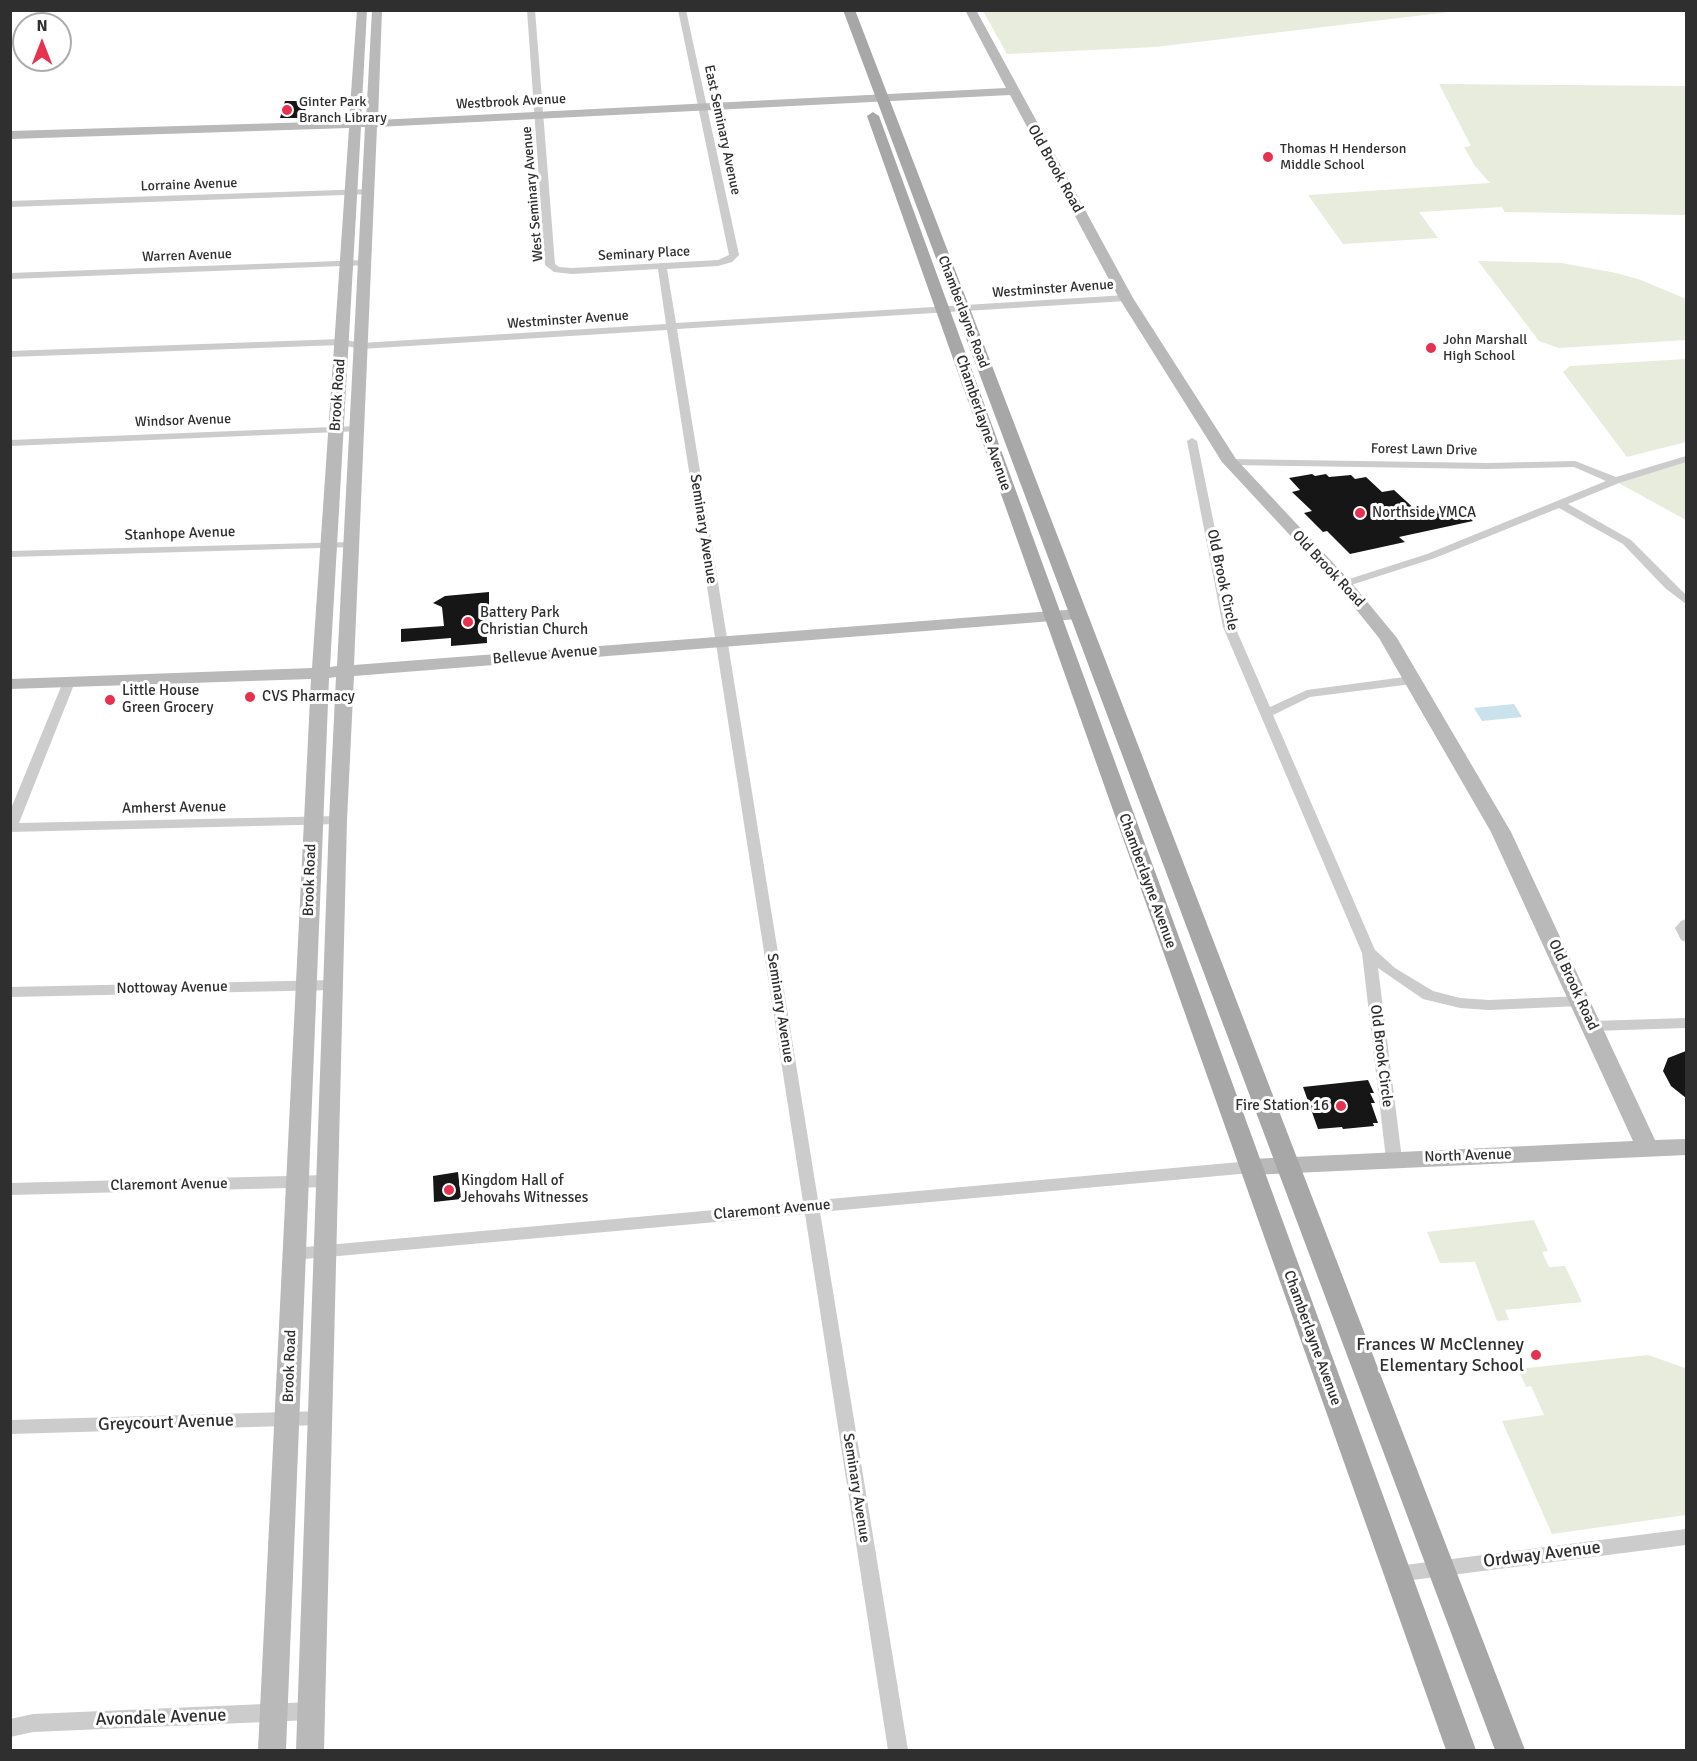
<!DOCTYPE html>
<style>
body{margin:0}
#map{position:relative;width:1697px;height:1761px;overflow:hidden;background:#fff;font-family:Signika,sans-serif}
canvas{display:block}
.frame{position:absolute;inset:0;border:12px solid #2f2f2f;pointer-events:none}
.north{position:absolute;left:12px;top:12px;width:60px;height:60px;box-sizing:border-box;background:#fff;border:2px solid #acacac;border-radius:50%;rotate:0deg;font-size:16px;font-weight:700;line-height:24px;text-align:center;color:#2f2f2f}
.north::after{content:'';display:block;margin:auto;width:21px;height:27px;background:#e6324e;clip-path:polygon(50% 0,100% 100%,50% 72%,0 100%)}
</style>
<div id="map">
<canvas width="1697" height="1761"></canvas>
<div class="frame"></div>
<div class="north">N</div>
</div>
<script>
const ctx = document.querySelector('canvas').getContext('2d');
ctx.lineJoin = 'round';
function paint(path, color) { ctx.fillStyle = color; ctx.fill(path, 'evenodd'); }
const shape = rows => new Path2D(rows.map(r => 'M' + r).join(''));
function stroke(path, color, width, dash) { ctx.strokeStyle = color; ctx.lineWidth = width; ctx.lineCap = dash ? 'butt' : 'round'; ctx.setLineDash(dash || []); ctx.stroke(path); }
function write(font, color, halo, rows, align = 'center') {
  ctx.font = font + ' Signika,sans-serif'; ctx.lineWidth = 6; ctx.setLineDash([]); ctx.textBaseline = 'middle'; ctx.strokeStyle = halo; ctx.fillStyle = color; for (const [text, x, y, turn = 0] of rows) {
    ctx.save(); ctx.translate(x, y); ctx.rotate((+turn || 0) * Math.PI / 180); ctx.textAlign = isNaN(turn) ? turn : align; if (halo) ctx.strokeText(text, 0, 0); ctx.fillText(text, 0, 0); ctx.restore();
  }
}
const green = shape([
 [983,11,1458,11,1155,47,1007,54],
 [1439,84,1686,86,1686,215,1505,212,1502,207,1419,212,1438,238,1343,244,1308,195,1490,183,1475,166,1464,147,1471,146],
 [1478,261,1562,263,1616,273,1641,280,1686,299,1686,340,1559,348,1539,341],
 [1686,359,1686,442,1627,457,1563,372,1570,366],
 [1686,459,1686,520,1615,481],
 [1534,1220,1548,1251,1542,1252,1549,1267,1565,1266,1582,1302,1505,1310,1509,1320,1497,1321,1475,1262,1440,1263,1427,1232],
 [1648,1355,1685,1368,1686,1372,1686,1515,1552,1534,1502,1421,1544,1415,1531,1386,1526,1387,1518,1369]
]);
const water = shape([
 [1514,704,1522,717,1482,721,1474,708]
]);
const building = shape([
 [285,101,308,101,303,118,280,118],
 [1312,474,1315,476,1326,474,1329,477,1351,475,1355,479,1366,477,1382,492,1394,490,1419,513,1456,506,1473,521,1399,537,1405,542,1350,554,1327,531,1323,532,1304,513,1312,511,1292,492,1300,490,1289,478],
 [489,592,489,605,486,605,487,643,451,646,451,638,401,642,401,629,444,626,442,607,433,603,445,596],
 [1686,1051,1686,1098,1671,1086,1663,1071,1668,1058],
 [1368,1080,1374,1093,1370,1093,1375,1103,1371,1103,1378,1123,1373,1123,1374,1126,1343,1129,1342,1127,1318,1129,1303,1087],
 [458,1172,461,1199,434,1202,433,1176]
]);
const street = shape([
 [527,10,535,10,555,264,559,267,572,268,718,260,729,255,678,10,686,10,739,255,732,262,718,266,667,269,676,323,1126,295,1131,298,1126,301,677,329,818,1200,1251,1161,1256,1163,1259,1167,1256,1171,1251,1173,820,1212,908,1750,888,1750,805,1214,294,1260,288,1258,286,1254,288,1250,294,1248,803,1202,667,330,361,349,341,345,10,357,10,351,341,339,361,343,666,324,658,269,572,274,554,272,545,265,527,10],
 [369,189,373,192,372,194,10,207,10,201,369,189],
 [365,260,368,261,368,265,10,279,10,273,365,260],
 [357,426,361,427,361,431,10,446,10,440,357,426],
 [1192,438,1197,441,1235,627,1270,707,1307,690,1412,676,1418,680,1412,684,1310,697,1273,715,1375,950,1395,968,1433,991,1460,998,1489,1000,1581,996,1586,997,1588,1001,1586,1005,1581,1006,1489,1010,1460,1008,1423,999,1378,968,1402,1159,1399,1163,1394,1165,1389,1163,1386,1159,1362,953,1223,627,1187,441,1192,438],
 [1686,456,1686,462,1619,483,1568,504,1631,540,1686,595,1686,604,1665,588,1623,544,1559,508,1435,558,1348,586,1344,587,1338,584,1340,582,1427,554,1606,481,1574,467,1488,469,1230,465,1225,462,1230,459,1488,463,1575,461,1616,477,1686,456],
 [351,542,355,543,355,547,10,557,10,551,351,542],
 [69,678,75,682,19,823,338,816,345,820,338,824,10,832,10,811,63,682,69,678],
 [1686,919,1686,942,1681,940,1675,928,1681,921,1686,919],
 [333,980,340,985,333,990,10,997,10,987,333,980],
 [1686,1018,1686,1028,1593,1031,1588,1030,1586,1026,1588,1022,1593,1021,1686,1018],
 [328,1175,334,1177,336,1181,334,1185,328,1187,10,1195,10,1183,328,1175],
 [321,1411,327,1413,330,1418,327,1423,321,1425,10,1434,10,1420,321,1411],
 [1686,1529,1686,1545,1397,1582,1391,1580,1388,1574,1391,1568,1397,1566,1686,1529],
 [311,1702,318,1705,321,1711,318,1717,311,1720,33,1732,10,1737,10,1719,33,1714,311,1702]
]);
const secondary = shape([
 [357,10,367,10,361,120,366,120,372,10,382,10,378,120,1006,88,965,10,976,10,1133,298,1236,459,1350,581,1397,638,1511,832,1655,1140,1686,1139,1686,1155,1251,1175,1243,1173,1240,1167,1243,1161,1251,1159,1633,1141,1491,832,1379,638,1338,587,1222,462,1119,298,1010,95,377,127,354,665,1078,609,1086,614,1078,619,354,676,347,820,324,1750,296,1750,329,820,336,677,329,678,286,1750,258,1750,311,679,10,689,10,679,312,668,349,128,10,139,10,131,349,121,357,10],
 [361,127,365,127,337,666,330,667,361,127]
]);
const primary = shape([
 [843,10,855,10,1525,1750,1495,1750,843,10],
 [873,112,879,116,1476,1750,1446,1750,867,116,873,112]
]);
const markers = [
 [287,110,6,"#e6324e"],
 [1268,157,6,"#e6324e"],
 [1431,348,6,"#e6324e"],
 [1360,513,6,"#e6324e"],
 [468,622,6,"#e6324e"],
 [250,697,6,"#e6324e"],
 [110,700,6,"#e6324e"],
 [1341,1106,6,"#e6324e"],
 [449,1190,6,"#e6324e"],
 [1536,1355,6,"#e6324e"]
];
const farPoinames = [
 ["Ginter Park",299,102],
 ["Branch Library",299,118],
 ["Thomas H Henderson",1280,149],
 ["Middle School",1280,165],
 ["John Marshall",1443,340],
 ["High School",1443,356]
];
const farStreetnames = [
 ["Westbrook Avenue",511,102,-3],
 ["East Seminary Avenue",722,130,78],
 ["Lorraine Avenue",189,185,-2],
 ["West Seminary Avenue",533,194,-95],
 ["Seminary Place",644,254,-3],
 ["Warren Avenue",187,256,-2],
 ["Westminster Avenue",1053,289,-4],
 ["Chamberlayne Road",963,312,69],
 ["Westminster Avenue",568,320,-4],
 ["Windsor Avenue",183,421,-2],
 ["Forest Lawn Drive",1424,450,1]
];
const streetNames = [
 ["Old Brook Road",1055,169,61],
 ["Brook Road",338,395,-86],
 ["Chamberlayne Avenue",983,423,71],
 ["Seminary Avenue",703,529,81],
 ["Stanhope Avenue",180,534,-2],
 ["Old Brook Road",1328,569,47],
 ["Old Brook Circle",1222,580,78],
 ["Bellevue Avenue",545,655,-5],
 ["Amherst Avenue",174,808,-1],
 ["Brook Road",310,880,-88],
 ["Chamberlayne Avenue",1147,881,70],
 ["Old Brook Road",1573,985,65],
 ["Nottoway Avenue",172,988,-1],
 ["Seminary Avenue",780,1008,81],
 ["Old Brook Circle",1381,1056,83],
 ["North Avenue",1468,1156,-2],
 ["Claremont Avenue",169,1185,-1],
 ["Claremont Avenue",772,1210,-5],
 ["Chamberlayne Avenue",1312,1338,70],
 ["Brook Road",290,1366,-88],
 ["Seminary Avenue",856,1488,81]
];
const poiNames = [
 ["Northside YMCA",1372,513],
 ["Battery Park",480,613],
 ["Christian Church",480,630],
 ["Little House",122,691],
 ["Green Grocery",122,708],
 ["CVS Pharmacy",262,697],
 ["Fire Station 16",1329,1106,"right"],
 ["Kingdom Hall of",461,1181],
 ["Jehovahs Witnesses",461,1198]
];
const nearPoinames = [
 ["Frances W McClenney",1524,1345],
 ["Elementary School",1524,1366]
];
const nearStreetnames = [
 ["Greycourt Avenue",166,1423,-2],
 ["Ordway Avenue",1542,1555,-7],
 ["Avondale Avenue",161,1718,-2]
];
paint(green, '#e7ecdd');
paint(water, '#c9e2ec');
paint(building, '#161616');
paint(street, '#ccc');
paint(secondary, '#b9b9b9');
paint(primary, '#a7a7a7');
for (const [x, y, r, color] of markers) { const dot = new Path2D(); dot.arc(x, y, r, 0, 2 * Math.PI); ctx.fillStyle = color; ctx.fill(dot); stroke(dot, '#fff', 2); }
write('14px', '#2f2f2f', '#fff', farPoinames, 'left');
write('14px', '#2f2f2f', '#fff', farStreetnames);
write('15px', '#2f2f2f', '#fff', streetNames);
write('15px', '#2f2f2f', '#fff', poiNames, 'left');
write('18px', '#2f2f2f', '#fff', nearPoinames, 'right');
write('18px', '#2f2f2f', '#fff', nearStreetnames);
</script>
